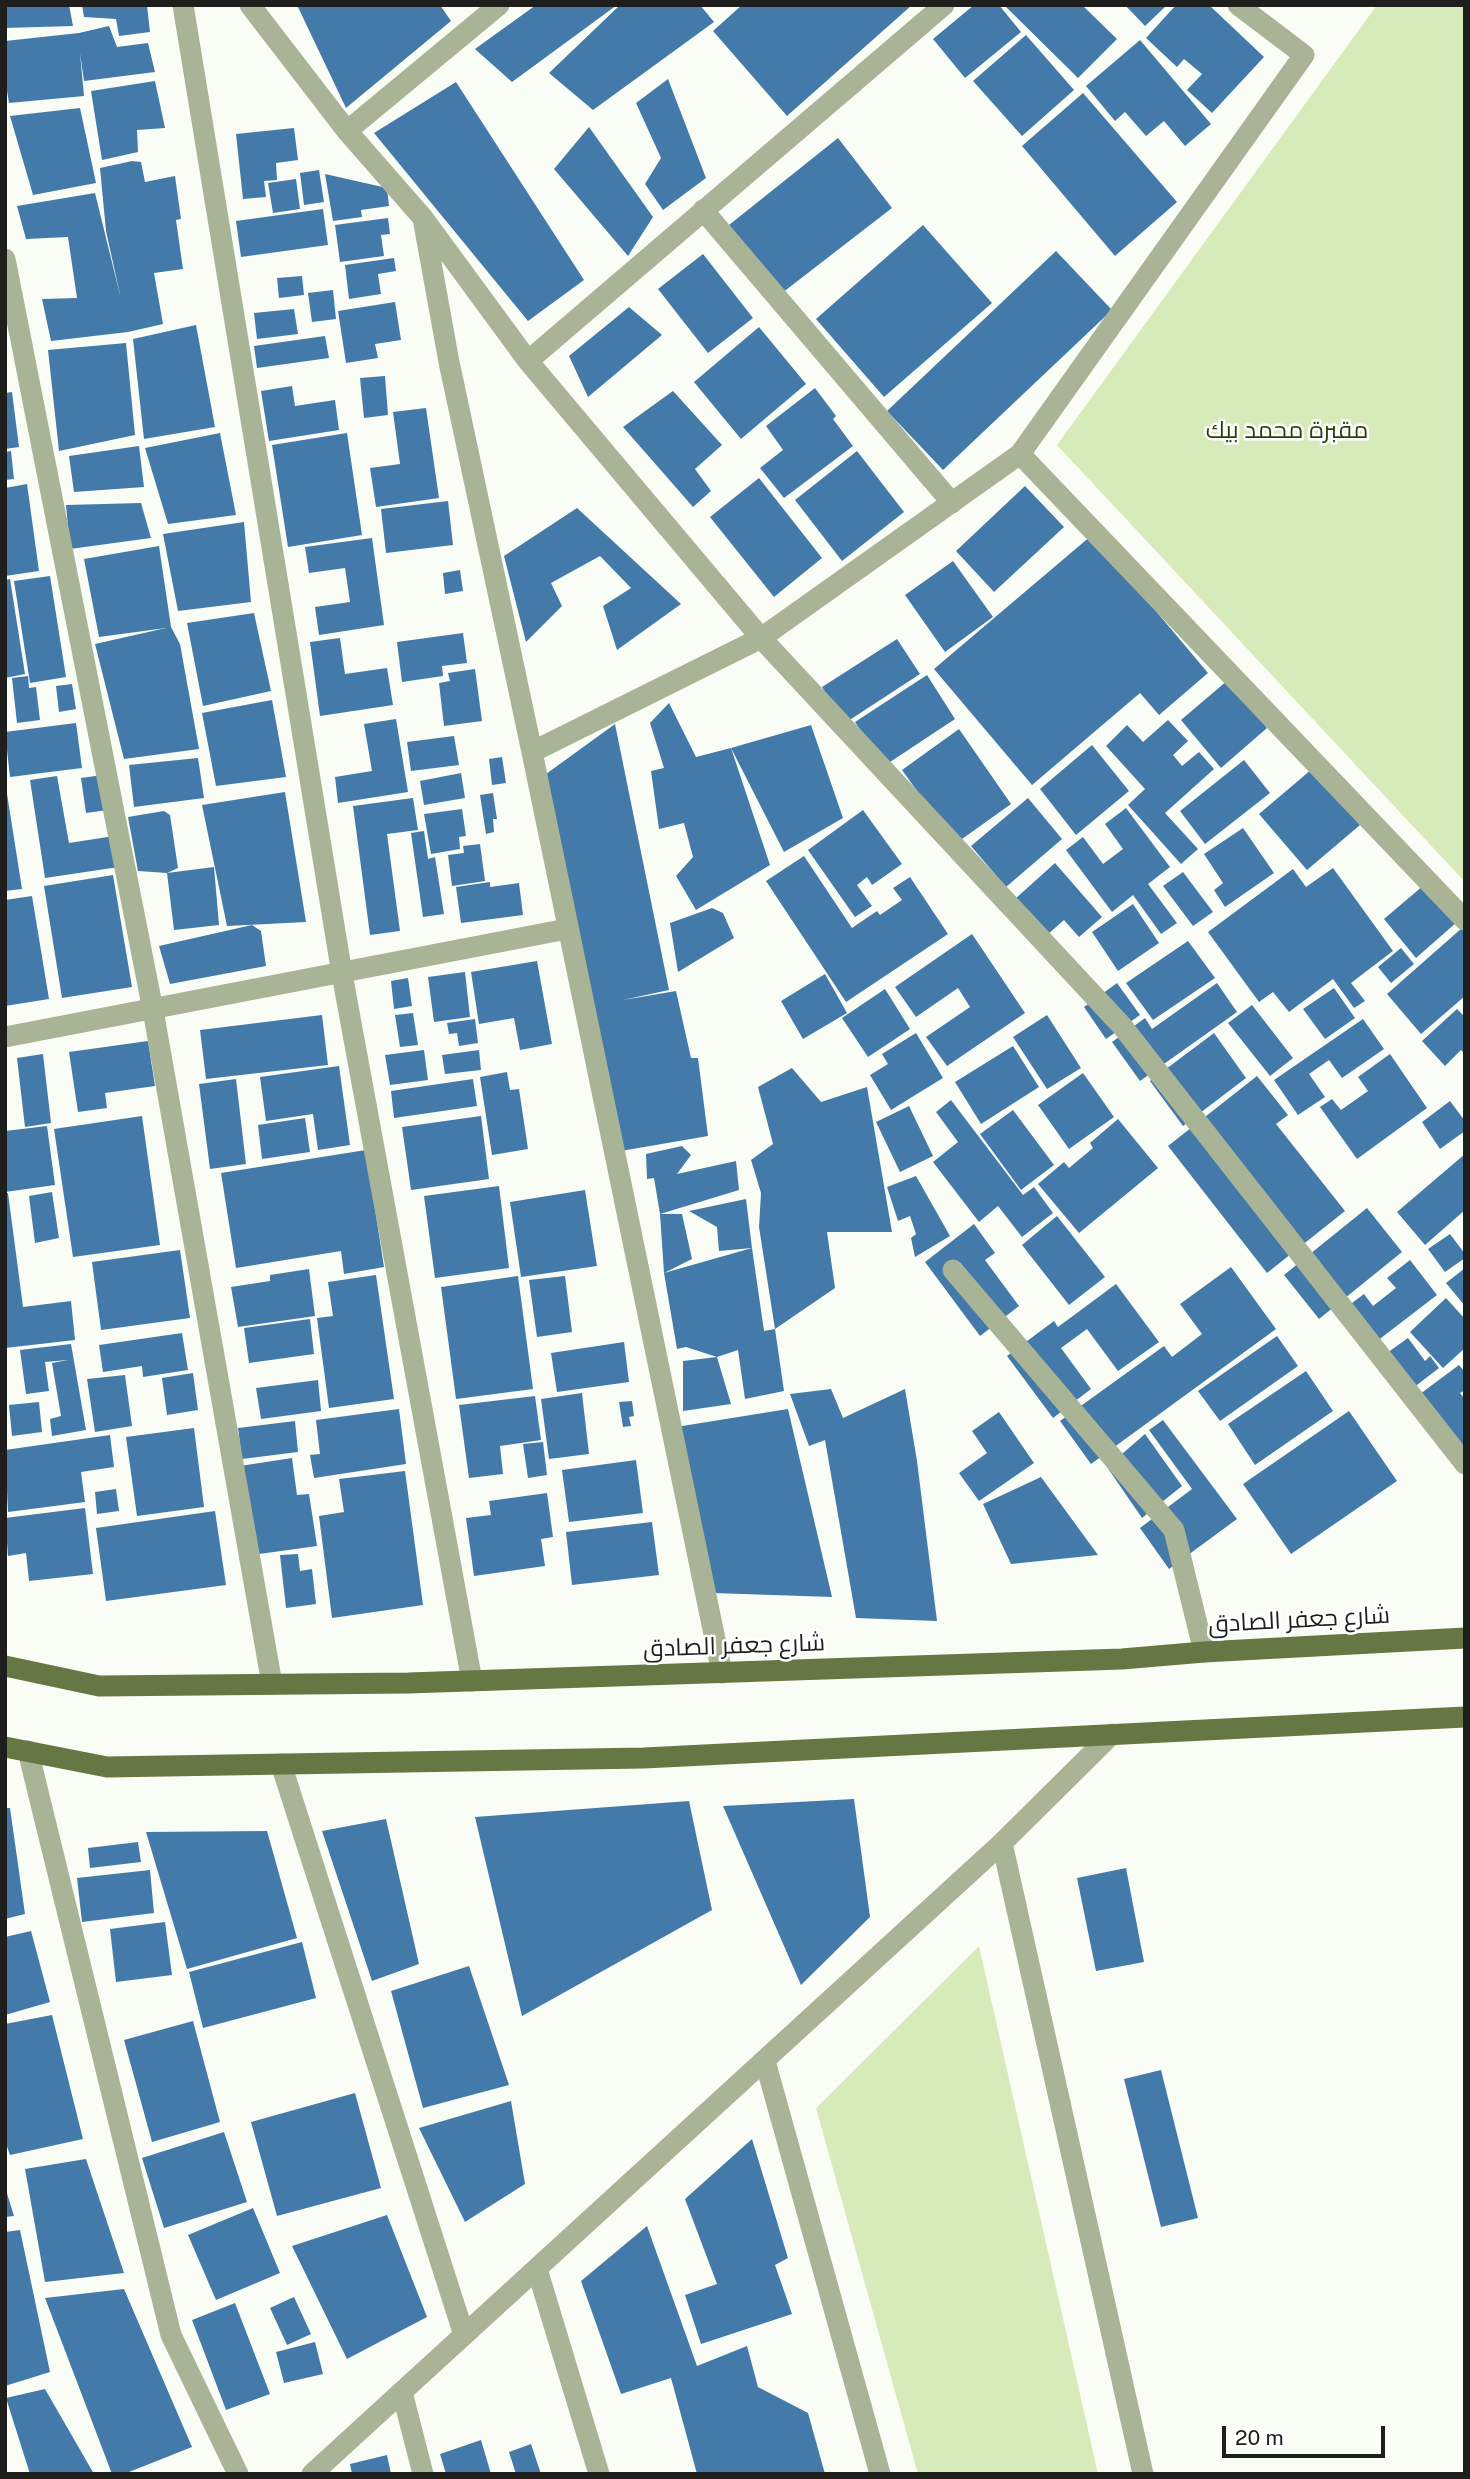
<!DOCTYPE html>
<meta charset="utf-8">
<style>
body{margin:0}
#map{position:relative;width:1470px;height:2479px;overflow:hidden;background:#fafdf6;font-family:"Public Sans",sans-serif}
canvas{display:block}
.frame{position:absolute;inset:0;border:7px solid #1e1f1c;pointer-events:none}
.scale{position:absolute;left:1222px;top:2426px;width:163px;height:32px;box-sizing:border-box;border:4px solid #1e1f1c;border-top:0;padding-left:9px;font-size:21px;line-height:24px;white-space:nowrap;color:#1e1f1c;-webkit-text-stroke:5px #fff;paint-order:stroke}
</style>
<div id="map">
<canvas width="1470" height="2479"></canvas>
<div class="frame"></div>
<div class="scale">20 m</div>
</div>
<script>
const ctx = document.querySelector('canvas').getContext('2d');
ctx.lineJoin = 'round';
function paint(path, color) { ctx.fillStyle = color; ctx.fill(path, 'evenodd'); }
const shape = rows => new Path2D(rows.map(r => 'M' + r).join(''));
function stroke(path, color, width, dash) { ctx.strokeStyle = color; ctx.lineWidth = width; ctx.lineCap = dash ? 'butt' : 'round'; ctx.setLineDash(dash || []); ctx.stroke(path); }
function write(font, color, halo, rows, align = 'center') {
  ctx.font = font + ' "Public Sans",Cairo,sans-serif'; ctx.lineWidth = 5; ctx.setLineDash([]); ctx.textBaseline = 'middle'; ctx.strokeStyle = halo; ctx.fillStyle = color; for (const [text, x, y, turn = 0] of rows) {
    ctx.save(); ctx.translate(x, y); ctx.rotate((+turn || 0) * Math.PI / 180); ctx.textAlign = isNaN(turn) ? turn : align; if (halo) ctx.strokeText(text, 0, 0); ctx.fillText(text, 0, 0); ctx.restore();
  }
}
const green = shape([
 [1377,5,1465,5,1465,882,1057,445],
 [979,1946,1098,2474,918,2474,816,2108]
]);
const building = shape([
 [5,5,69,5,73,26,5,28],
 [82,5,147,5,150,32,119,36,116,19,84,17],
 [297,5,440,5,451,21,346,108],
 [536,5,617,5,512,82,475,49],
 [620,5,700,5,714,22,593,110,549,73],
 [742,5,912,5,787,116,713,31],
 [974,5,999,5,1021,32,965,78,933,39],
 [1004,5,1082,5,1117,39,1078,78],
 [1125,5,1167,5,1145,26],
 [1176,5,1209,5,1264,57,1212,113,1187,90,1202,74,1184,59,1177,67,1146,38],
 [109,26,117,47,148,43,155,72,84,81,80,53,84,96,9,103,5,78,5,41,79,33],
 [1026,35,1074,90,1022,136,973,81],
 [1140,40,1211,124,1185,146,1164,121,1146,136,1125,112,1115,121,1086,86],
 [668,79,706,178,663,210,645,184,661,158,636,103],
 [155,81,165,128,137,130,138,152,102,160,91,91],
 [456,82,584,280,528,321,374,133],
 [1083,93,1177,202,1115,256,1022,146],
 [80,108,96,183,33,195,10,116],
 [589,127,653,217,628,256,554,169],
 [294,128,298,160,276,163,277,180,264,181,266,197,243,199,236,134],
 [838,138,892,208,782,293,729,225],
 [132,161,141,162,145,182,175,176,181,219,176,220,183,269,154,273,163,324,128,332,51,341,42,299,77,298,68,237,26,239,17,206,95,193,121,299,106,231,100,168],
 [319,170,324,202,304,205,300,173],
 [325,174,387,188,389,206,361,210,362,217,333,221],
 [296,179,300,209,273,213,268,183],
 [323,209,328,245,241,257,236,221],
 [388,218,390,234,381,235,384,256,340,262,335,225],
 [923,225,992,303,884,397,816,319],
 [1056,251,1112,310,943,470,887,411],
 [703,254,753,318,708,353,658,289],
 [394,258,396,271,378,274,381,294,349,299,345,265],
 [302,276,304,295,279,298,277,278],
 [333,290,336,319,312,322,308,293],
 [395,302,401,340,375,344,378,358,346,363,338,311],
 [629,307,662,335,588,397,569,356],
 [294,309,298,334,257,339,254,313],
 [196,325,215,427,144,439,133,339],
 [759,327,806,384,741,439,694,382],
 [325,336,329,358,257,368,254,346],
 [126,343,135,435,59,451,48,350],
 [385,376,388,415,364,418,360,378],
 [292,386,295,406,335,400,339,430,269,441,261,391],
 [815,388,836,416,833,419,853,446,784,498,760,468,783,450,766,426],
 [673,391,722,445,695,469,711,491,693,507,623,427],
 [12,392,19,447,5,449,5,393],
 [426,408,439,498,376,507,370,468,400,464,393,412],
 [220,433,236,515,168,524,145,448],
 [347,433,362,535,288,547,272,445],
 [139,446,144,487,74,492,69,456],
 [11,451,14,479,5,480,5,452],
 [857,451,904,512,842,561,795,500],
 [759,478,822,558,774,597,710,517],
 [27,484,39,571,5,576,5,488],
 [1025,486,1064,527,994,592,956,551],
 [448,501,453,545,386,553,381,509],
 [141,503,151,538,70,549,66,505],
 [577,508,681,604,617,650,603,606,631,588,600,556,551,583,562,606,526,642,504,556],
 [244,522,251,602,178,611,163,534],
 [1092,535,1208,673,1159,715,1140,693,1032,785,934,669],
 [372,538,384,625,319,635,315,607,350,602,345,568,309,573,305,547],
 [159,546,171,627,180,644,199,749,124,759,95,644,166,628,99,637,84,559],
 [953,561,993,617,945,652,905,595],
 [460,570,463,591,445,594,443,573],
 [50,576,66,677,30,683,14,581],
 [10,579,25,674,5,678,5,580],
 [254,613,271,691,203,706,187,623],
 [463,633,467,663,442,666,443,676,402,682,397,642],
 [340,638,345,674,387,668,393,705,320,716,310,642],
 [897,639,920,674,845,723,822,687],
 [475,669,482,721,444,726,439,683,450,681,448,673],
 [927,675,955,719,884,766,855,722],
 [28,676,29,688,36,687,40,720,17,723,12,678],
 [1228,680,1267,728,1221,768,1181,720],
 [72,684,76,709,59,712,56,686],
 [272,700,286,777,216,786,202,713],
 [669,703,696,757,731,748,770,865,696,910,676,876,693,857,684,823,659,829,651,771,664,768,650,723],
 [396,719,408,792,338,803,335,777,372,771,364,724],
 [1168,720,1188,741,1173,755,1182,766,1199,752,1214,769,1165,813,1198,849,1181,864,1128,805,1145,789,1106,746,1127,725,1143,742],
 [76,723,82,768,10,777,5,732],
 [615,724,669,990,623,1000,676,991,691,1058,698,1058,708,1136,621,1151,535,782],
 [811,725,843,818,784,852,731,748],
 [959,729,1011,804,955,844,902,770],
 [454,736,459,765,411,771,407,742],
 [1092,745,1129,791,1076,835,1040,789],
 [502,757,506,783,492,785,489,759],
 [198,758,204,798,134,807,129,765],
 [1244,760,1270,793,1205,844,1180,811],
 [1312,769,1360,825,1307,870,1259,814],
 [461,773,465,798,424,805,420,781],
 [103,775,108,810,86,813,81,778],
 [57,776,69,843,114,836,119,867,45,878,30,780],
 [5,781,22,889,5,891],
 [285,792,306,922,227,926,202,805],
 [493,793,497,819,493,819,494,832,486,834,480,795],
 [413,798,418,830,387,834,400,931,370,935,353,806],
 [1028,798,1062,839,1006,887,971,846],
 [1126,808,1170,867,1148,884,1177,923,1161,934,1133,895,1112,912,1066,850,1083,837,1103,864,1123,849,1105,824],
 [462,809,466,836,459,837,460,849,431,854,424,814],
 [863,810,902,864,872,885,867,877,857,885,872,906,855,917,808,850],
 [164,811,170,815,178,868,167,873,138,871,128,817],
 [1243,828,1274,873,1225,907,1214,890,1223,883,1204,854],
 [424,831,428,859,435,857,444,914,423,917,411,833],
 [480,844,485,881,452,886,448,855,464,853,463,846],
 [804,856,852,928,877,911,880,915,902,900,893,888,910,877,948,934,846,1002,766,881],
 [1055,863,1102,917,1079,937,1064,920,1047,935,1015,899],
 [214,867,219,925,174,930,167,873],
 [1333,868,1393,951,1351,983,1365,1001,1354,1008,1333,979,1289,1012,1273,992,1259,1002,1208,932,1293,869,1306,887],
 [1183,872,1213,912,1193,926,1163,886],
 [113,875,132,987,62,998,44,886],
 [490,882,490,887,519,883,523,915,461,923,456,887],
 [1424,885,1457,922,1416,958,1384,919],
 [32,896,49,999,5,1006,5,900],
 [1133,904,1159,943,1118,971,1092,932],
 [712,908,723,913,734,938,678,972,670,923],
 [252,925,261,931,266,966,170,984,159,946],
 [1462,928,1465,932,1465,996,1421,1034,1387,994],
 [972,934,1025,1013,947,1066,926,1037,970,1007,958,988,916,1017,895,987],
 [1188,941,1215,978,1153,1020,1126,983],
 [1401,948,1414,964,1391,983,1378,967],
 [537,961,552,1044,520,1050,514,1018,479,1024,471,972],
 [465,972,470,1017,434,1022,428,977],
 [825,974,847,1013,803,1039,781,1001],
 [408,978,412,1006,394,1009,391,981],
 [1117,983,1140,1015,1106,1039,1084,1007],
 [1217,983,1237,1012,1140,1081,1112,1042,1145,1018,1152,1029],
 [1334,988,1355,1018,1325,1039,1303,1009],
 [885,989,910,1029,868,1057,842,1018],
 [1252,1005,1293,1058,1270,1076,1228,1023],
 [1457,1009,1465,1017,1465,1054,1461,1050,1445,1066,1422,1041],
 [413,1013,418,1045,400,1047,395,1015],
 [322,1015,328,1065,206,1079,200,1030],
 [1047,1015,1081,1068,1047,1089,1013,1037],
 [475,1019,478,1043,459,1046,457,1033,449,1034,447,1023],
 [1363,1019,1384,1049,1342,1078,1329,1060,1309,1074,1325,1097,1298,1115,1274,1080],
 [916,1033,943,1078,891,1110,870,1075,888,1064,882,1054],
 [1214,1033,1246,1078,1183,1126,1150,1081],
 [148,1041,155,1086,105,1093,107,1108,78,1112,69,1052],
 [1013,1046,1039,1087,981,1124,955,1082],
 [424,1050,428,1080,390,1085,385,1055],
 [479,1050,481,1070,445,1074,442,1055],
 [43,1054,51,1123,25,1127,17,1058],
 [1390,1054,1427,1108,1357,1159,1320,1107,1332,1099,1341,1110,1368,1091,1358,1077],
 [339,1066,350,1145,318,1150,313,1114,266,1121,260,1077],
 [792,1068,821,1102,867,1087,892,1232,827,1232,835,1288,775,1329,759,1227,761,1193,751,1160,773,1144,758,1087],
 [507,1072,510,1090,519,1089,528,1149,492,1155,480,1077],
 [1083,1073,1114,1117,1069,1149,1038,1105],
 [1257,1076,1288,1115,1276,1124,1345,1211,1267,1273,1168,1146],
 [236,1079,246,1164,210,1169,199,1084],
 [473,1079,477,1106,394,1118,391,1091],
 [951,1100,1023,1195,1034,1187,1053,1213,1022,1237,998,1206,979,1222,933,1162,958,1142,936,1112],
 [1450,1101,1465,1121,1465,1131,1440,1149,1422,1122],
 [909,1106,933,1156,900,1172,876,1122],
 [1013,1110,1054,1165,1021,1190,980,1134],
 [142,1116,160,1245,73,1257,54,1129],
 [481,1116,489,1179,411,1190,402,1127],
 [305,1118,310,1152,262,1159,258,1125],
 [1118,1119,1158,1168,1079,1233,1038,1184,1064,1162,1069,1168,1093,1148,1090,1143],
 [47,1126,55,1185,5,1192,5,1131],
 [682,1146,691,1155,677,1174,736,1161,739,1190,660,1214,654,1178,647,1179,646,1154],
 [366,1150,384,1267,344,1274,341,1251,236,1268,221,1173],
 [1465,1154,1465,1210,1425,1245,1397,1212],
 [916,1176,950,1236,915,1257,911,1238,916,1234,910,1216,898,1221,887,1187],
 [499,1186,509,1268,435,1278,424,1196],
 [585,1190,597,1266,521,1277,510,1202],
 [52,1192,59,1238,35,1243,29,1196],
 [8,1193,23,1307,71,1301,75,1340,5,1348,5,1194],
 [746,1199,752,1248,719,1251,717,1227,689,1211],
 [1367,1208,1402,1252,1319,1319,1284,1275],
 [660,1214,682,1214,692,1259,664,1273],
 [1057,1216,1105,1277,1069,1305,1022,1245],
 [974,1224,995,1253,985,1260,1019,1306,980,1336,925,1262],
 [1450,1234,1465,1254,1465,1258,1445,1272,1428,1249],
 [752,1248,764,1331,775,1329,784,1391,745,1399,738,1350,717,1357,686,1347,677,1349,664,1273],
 [180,1250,190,1318,101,1330,92,1262],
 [1410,1260,1437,1295,1368,1348,1340,1312,1364,1294,1373,1306,1396,1288,1387,1278],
 [1231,1267,1276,1329,1091,1464,1060,1421,1164,1346,1172,1357,1202,1334,1180,1304],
 [1465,1268,1465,1306,1446,1283],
 [309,1269,315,1316,238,1327,231,1287,270,1281,270,1275],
 [376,1275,394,1399,329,1408,317,1318,333,1316,328,1282],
 [518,1276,533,1389,456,1399,441,1287],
 [565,1276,572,1332,537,1337,529,1280],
 [1116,1284,1159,1342,1118,1371,1087,1329,1061,1348,1091,1389,1053,1418,1007,1356,1054,1321,1058,1327],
 [1446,1298,1465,1319,1465,1348,1443,1368,1410,1332],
 [310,1319,314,1354,249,1363,244,1328],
 [182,1333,188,1370,143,1377,142,1366,103,1372,99,1345],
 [1277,1336,1298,1366,1220,1421,1198,1391],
 [1408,1338,1425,1361,1430,1356,1439,1368,1413,1388,1387,1353],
 [624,1342,629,1382,557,1392,551,1353],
 [71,1344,86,1430,52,1436,50,1419,61,1416,52,1363,68,1360,45,1362,49,1391,26,1394,20,1350],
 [717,1357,731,1404,683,1411,683,1361],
 [1459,1365,1465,1372,1465,1390,1460,1393,1465,1399,1465,1443,1460,1446,1420,1394],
 [1306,1371,1333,1411,1255,1465,1228,1424],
 [193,1373,198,1410,167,1415,162,1378],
 [125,1375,132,1426,95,1432,87,1379],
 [318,1380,321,1411,261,1419,256,1388],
 [831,1389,843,1418,905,1389,917,1461,937,1621,856,1618,825,1440,809,1446,790,1394],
 [582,1393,589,1454,549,1459,541,1399],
 [535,1396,541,1440,500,1446,503,1474,469,1478,459,1405],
 [632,1401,634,1416,629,1417,631,1426,623,1427,619,1402],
 [39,1402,42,1432,12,1436,9,1405],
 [399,1409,406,1464,314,1478,310,1455,320,1454,316,1420],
 [788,1409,832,1597,713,1593,676,1427],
 [1349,1411,1397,1481,1291,1554,1243,1484],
 [999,1412,1034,1463,979,1501,959,1473,987,1453,972,1431],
 [1163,1420,1237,1519,1169,1569,1140,1528,1192,1489,1149,1430],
 [295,1421,298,1452,242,1459,238,1428],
 [194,1428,204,1507,137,1516,126,1437],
 [1145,1434,1182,1486,1142,1518,1107,1467],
 [110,1435,114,1467,81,1472,85,1502,8,1512,5,1450],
 [543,1442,547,1475,528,1478,523,1444],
 [292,1458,297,1495,309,1494,317,1546,252,1555,240,1466],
 [636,1460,643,1513,569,1522,562,1470],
 [405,1471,423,1605,332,1618,319,1516,344,1512,339,1479],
 [1041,1477,1098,1555,1011,1564,983,1504],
 [116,1489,119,1511,97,1514,95,1492],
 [547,1493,553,1537,541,1539,545,1566,474,1576,466,1518,491,1515,489,1501],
 [85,1508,93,1574,29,1581,26,1553,8,1556,5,1518],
 [215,1511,226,1585,106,1601,96,1528],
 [652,1522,659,1575,572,1585,566,1532],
 [298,1554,300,1571,312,1569,316,1604,286,1608,280,1555],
 [854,1799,870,1917,801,1985,723,1806],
 [689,1801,712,1910,522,2016,475,1817],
 [5,1808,10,1808,25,1914,5,1919],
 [386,1819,419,1964,372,1981,322,1831],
 [267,1831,297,1938,187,1969,146,1832],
 [138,1842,141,1862,90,1868,88,1848],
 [1126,1868,1144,1962,1096,1971,1077,1878],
 [150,1870,154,1913,82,1922,77,1878],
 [165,1922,172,1975,116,1982,110,1929],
 [31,1931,50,2002,5,2015,5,1937],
 [302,1942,316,1998,203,2028,189,1972],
 [469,1966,509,2085,423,2108,391,1991],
 [52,2015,83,2139,10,2155,5,2141,5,2024],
 [193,2021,220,2122,152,2142,124,2040],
 [1161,2070,1198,2218,1161,2227,1124,2079],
 [355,2093,381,2188,277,2216,251,2122],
 [511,2101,525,2184,465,2222,419,2128],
 [224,2132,247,2202,164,2228,142,2158],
 [752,2139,788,2258,775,2265,792,2314,701,2344,685,2295,717,2284,685,2199],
 [86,2159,124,2273,45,2282,25,2169],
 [5,2187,14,2216,5,2217],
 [253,2208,280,2273,216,2300,188,2235],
 [387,2215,427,2317,347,2359,292,2246],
 [647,2226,697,2366,747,2346,758,2387,808,2413,825,2474,697,2474,671,2378,621,2394,581,2281],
 [20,2230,50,2372,5,2386,5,2232],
 [124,2289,192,2447,124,2474,112,2474,45,2298],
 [294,2297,311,2334,287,2345,270,2308],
 [235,2303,270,2394,226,2410,192,2320],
 [315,2342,323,2374,284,2383,276,2352],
 [45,2389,94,2474,30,2474,6,2398],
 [481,2440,491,2474,446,2474,440,2454],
 [531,2444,541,2474,516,2474,509,2452],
 [387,2455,391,2474,352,2474,350,2464]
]);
const minor = shape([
 [183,5,342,974,472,1681],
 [250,5,347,131,423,218,528,361,761,638,1122,1026,1465,1464],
 [1238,5,1304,55,1020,454,1465,920],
 [347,131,499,5],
 [703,210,952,503],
 [424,224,449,362,532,752,722,1673],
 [5,259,153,1010,272,1684],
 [528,361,944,5],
 [532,752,761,638,1020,454],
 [5,1037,567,929],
 [953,1270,1174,1530,1204,1652],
 [28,1751,171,2335,238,2474],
 [281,1764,464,2335],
 [1002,1843,1143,2474],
 [765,2061,880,2474],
 [537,2269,599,2474],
 [402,2392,423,2474]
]);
const tertiary = shape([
 [312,2474,1002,1843,1112,1734]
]);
const primary = shape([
 [5,1666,99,1686,408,1683,1122,1659,1204,1652,1465,1638],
 [5,1747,107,1767,644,1758,1465,1717]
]);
const parkNames = [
 ["مقبرة محمد بيك",1287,431]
];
const streetNames = [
 ["شارع جعفر الصادق",1299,1620,-3],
 ["شارع جعفر الصادق",734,1646,-2]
];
paint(green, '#d7eaba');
paint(building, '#437aa9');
stroke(minor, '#a9b497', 21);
stroke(tertiary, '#a9b497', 21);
stroke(primary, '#657843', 21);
write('24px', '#31400f', '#fff', parkNames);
write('24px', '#1e1f1c', '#fff', streetNames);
</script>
